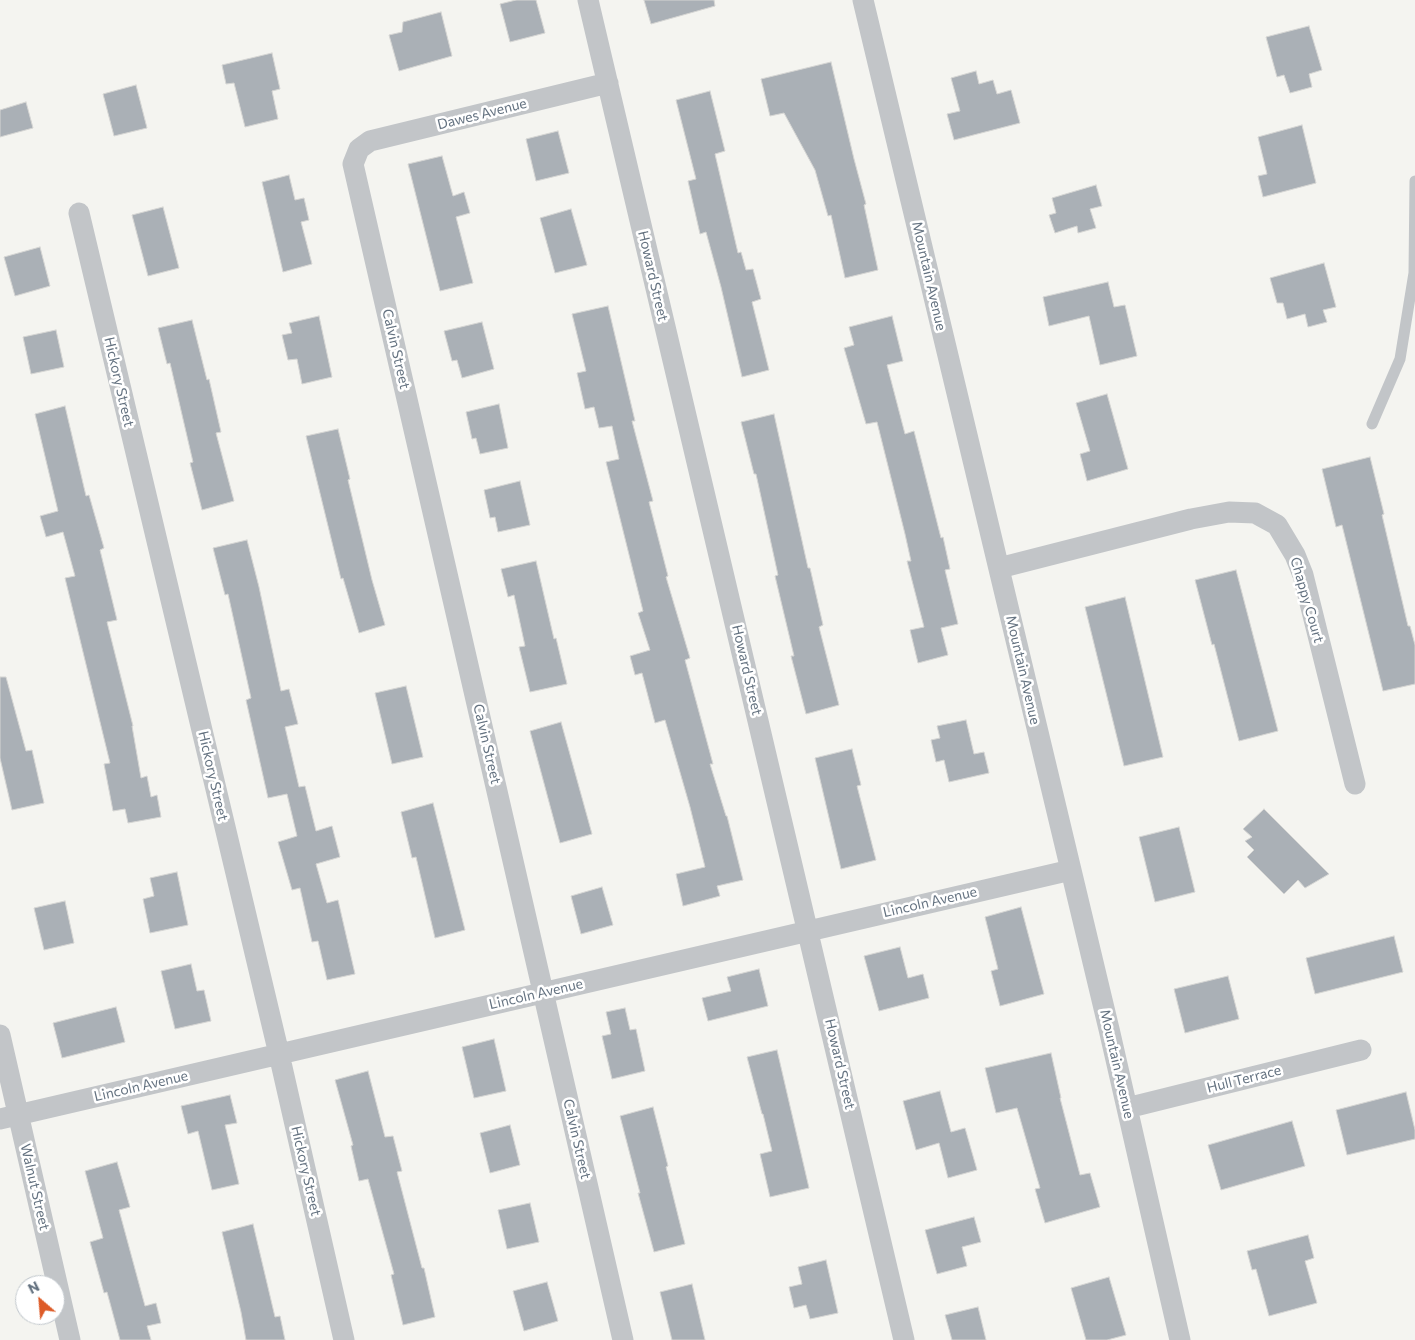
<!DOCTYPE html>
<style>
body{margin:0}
#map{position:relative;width:1415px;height:1340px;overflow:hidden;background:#f4f4f0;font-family:Commissioner,sans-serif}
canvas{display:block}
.north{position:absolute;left:15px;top:1275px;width:50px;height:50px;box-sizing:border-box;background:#fff;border:1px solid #c1c7cc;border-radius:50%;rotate:333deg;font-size:14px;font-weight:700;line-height:20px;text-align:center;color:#647280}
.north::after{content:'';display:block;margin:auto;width:18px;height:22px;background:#dd5b27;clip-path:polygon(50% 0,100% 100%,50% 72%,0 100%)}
</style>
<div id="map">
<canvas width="1415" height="1340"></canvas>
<div class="north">N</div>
</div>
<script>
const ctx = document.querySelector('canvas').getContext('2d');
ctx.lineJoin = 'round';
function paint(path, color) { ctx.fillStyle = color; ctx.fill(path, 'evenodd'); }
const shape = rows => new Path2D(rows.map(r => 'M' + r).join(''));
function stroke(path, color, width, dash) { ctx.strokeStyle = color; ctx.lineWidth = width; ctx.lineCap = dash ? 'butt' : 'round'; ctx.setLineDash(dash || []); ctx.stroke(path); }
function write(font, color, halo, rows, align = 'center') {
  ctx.font = font + ' Commissioner,sans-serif'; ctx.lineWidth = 5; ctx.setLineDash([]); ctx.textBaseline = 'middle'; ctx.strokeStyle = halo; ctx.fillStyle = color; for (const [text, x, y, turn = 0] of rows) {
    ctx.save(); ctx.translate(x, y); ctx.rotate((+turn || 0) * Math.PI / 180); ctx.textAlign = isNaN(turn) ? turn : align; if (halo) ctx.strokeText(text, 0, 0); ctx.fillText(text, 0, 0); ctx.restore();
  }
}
const building = shape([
 [516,0,536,0,545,33,510,42,500,4,516,0],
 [644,0,714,0,715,6,651,24,644,0],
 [441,12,452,56,399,71,389,35,402,32,403,22,441,12],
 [1309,26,1322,70,1309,74,1312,87,1290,93,1284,75,1277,77,1266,37,1309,26],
 [272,53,280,89,272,91,278,119,245,127,234,83,226,84,222,65,272,53],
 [831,62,854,159,866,204,864,205,878,270,845,278,831,215,828,216,815,170,784,113,770,116,761,79,831,62],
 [976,71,979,84,993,80,997,94,1011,90,1020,123,954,140,947,114,960,111,951,78,976,71],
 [136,85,147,128,114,136,103,94,136,85],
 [710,91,725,151,715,154,738,253,741,252,746,270,753,269,761,299,752,302,769,370,742,377,721,287,706,232,700,234,688,181,696,179,676,100,710,91],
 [26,102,33,128,0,137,0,110,26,102],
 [1302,125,1316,183,1263,197,1258,176,1267,174,1258,137,1302,125],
 [558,131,569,173,536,181,526,139,558,131],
 [442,156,453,196,464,192,470,213,456,217,473,283,440,291,408,164,442,156],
 [289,175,295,200,304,198,309,220,301,222,312,264,283,272,262,182,289,175],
 [1096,185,1102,206,1090,209,1096,228,1078,233,1077,226,1055,233,1049,215,1056,213,1052,198,1096,185],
 [163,207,179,268,148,276,132,215,163,207],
 [571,209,587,265,555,273,540,218,571,209],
 [40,247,50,286,15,296,4,257,40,247],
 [1324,263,1336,307,1323,310,1327,322,1308,327,1305,314,1287,319,1283,303,1277,303,1270,278,1324,263],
 [1108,282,1114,307,1125,305,1137,356,1100,365,1089,316,1049,326,1043,297,1108,282],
 [608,306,635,421,632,421,653,501,649,502,668,576,666,577,690,658,685,660,713,764,710,764,726,816,727,816,743,880,717,886,720,896,683,906,676,874,705,867,690,807,665,720,655,723,642,673,635,675,630,656,650,650,638,613,643,611,606,462,619,459,612,426,599,428,594,407,585,409,577,373,586,371,572,314,608,306],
 [319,316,332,377,302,384,297,359,288,360,282,335,292,333,289,323,319,316],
 [892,316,903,361,887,365,905,434,914,431,941,538,943,537,950,569,945,570,958,624,941,628,948,655,918,663,910,630,924,627,907,561,911,561,905,534,877,422,866,424,844,348,854,345,849,327,892,316],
 [192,320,207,380,209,379,221,432,216,433,234,501,202,510,190,463,193,462,170,363,167,364,158,328,192,320],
 [482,322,494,369,462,378,457,360,452,361,444,331,482,322],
 [56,330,64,367,31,374,23,337,56,330],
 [1107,394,1128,469,1087,481,1080,454,1090,451,1076,403,1107,394],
 [499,404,508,448,480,454,476,438,472,439,466,412,499,404],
 [65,406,86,496,89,495,104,548,100,550,117,620,107,622,133,726,132,726,141,778,147,776,151,797,157,795,161,817,128,823,125,809,113,811,104,764,110,763,65,578,75,576,63,532,46,537,40,516,58,511,35,414,65,406],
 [774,414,808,568,810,568,823,625,819,627,839,705,806,714,791,656,794,656,775,576,778,575,756,474,754,474,741,422,774,414],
 [338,429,350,479,348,480,372,580,385,625,359,633,343,578,341,579,306,436,338,429],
 [1370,457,1384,514,1382,515,1408,626,1410,626,1415,645,1415,684,1383,691,1342,525,1336,527,1322,469,1370,457],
 [520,481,530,525,498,532,495,517,490,518,484,490,520,481],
 [247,540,259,587,281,691,289,689,298,724,285,727,299,787,305,786,316,831,332,826,340,857,316,864,327,903,338,900,355,974,327,980,318,941,312,942,300,888,292,890,278,842,297,836,287,794,268,798,246,700,251,698,228,594,225,595,213,548,247,540],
 [536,561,554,639,556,638,567,684,530,692,519,647,525,646,514,595,508,597,501,569,536,561],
 [1236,570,1278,731,1239,741,1214,644,1212,645,1195,580,1236,570],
 [1125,597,1163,757,1124,766,1085,607,1125,597],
 [0,677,6,677,26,751,32,750,44,803,12,810,0,758,0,677],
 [406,686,423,757,392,764,375,693,406,686],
 [966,720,974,754,984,752,989,773,949,782,944,760,936,762,931,740,940,738,937,726,966,720],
 [561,722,592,834,560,843,530,731,561,722],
 [852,749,861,785,857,786,876,860,841,869,815,758,852,749],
 [433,803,465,930,435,938,416,857,412,858,401,812,433,803],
 [1264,809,1329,874,1305,888,1298,880,1284,894,1247,857,1254,850,1245,841,1252,837,1243,829,1264,809],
 [1179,827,1195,892,1155,902,1139,837,1179,827],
 [177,872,188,925,150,933,143,899,154,896,150,878,177,872],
 [602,887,613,925,581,934,571,896,602,887],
 [65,901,74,943,44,950,34,908,65,901],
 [1021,907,1044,994,1000,1006,991,971,998,969,985,917,1021,907],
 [1394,936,1403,972,1315,994,1306,958,1394,936],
 [900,947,908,978,923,974,929,998,879,1011,864,956,900,947],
 [191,964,197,991,204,990,211,1021,175,1029,161,971,191,964],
 [759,969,768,1006,708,1021,702,998,731,991,727,977,759,969],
 [1228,976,1239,1019,1185,1033,1174,989,1228,976],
 [116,1007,125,1042,62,1058,53,1023,116,1007],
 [625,1008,630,1030,636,1029,645,1071,612,1079,602,1036,611,1034,606,1012,625,1008],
 [494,1039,506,1091,474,1098,462,1047,494,1039],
 [777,1050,809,1188,770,1197,760,1154,772,1151,763,1114,762,1114,747,1057,777,1050],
 [1051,1053,1061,1098,1060,1098,1080,1175,1090,1173,1100,1207,1045,1223,1035,1189,1040,1188,1017,1108,996,1113,985,1068,1051,1053],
 [368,1071,385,1137,393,1136,402,1171,397,1172,422,1268,424,1268,435,1317,403,1325,391,1275,394,1274,368,1179,359,1181,351,1146,353,1145,335,1080,368,1071],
 [940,1091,951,1132,965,1128,977,1170,948,1178,939,1143,916,1150,903,1101,940,1091],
 [1406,1092,1415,1130,1415,1139,1347,1155,1336,1110,1406,1092],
 [230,1095,237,1123,225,1125,239,1184,212,1190,198,1131,188,1134,181,1106,230,1095],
 [653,1107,668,1166,666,1167,685,1244,654,1252,638,1193,640,1193,620,1116,653,1107],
 [1292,1121,1305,1166,1221,1190,1208,1145,1292,1121],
 [510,1125,520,1165,490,1173,480,1133,510,1125],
 [117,1162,130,1207,119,1210,145,1306,156,1303,161,1323,147,1326,151,1340,120,1340,107,1292,104,1293,90,1242,103,1238,85,1171,117,1162],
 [530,1203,539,1242,507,1249,498,1210,530,1203],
 [974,1217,981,1242,962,1247,967,1266,937,1274,925,1230,974,1217],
 [253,1224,275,1317,280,1316,285,1340,246,1340,241,1312,222,1232,253,1224],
 [1308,1235,1314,1258,1305,1261,1317,1303,1269,1316,1256,1269,1252,1270,1247,1251,1308,1235],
 [826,1260,838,1313,810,1319,806,1305,794,1308,789,1287,802,1284,798,1267,826,1260],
 [1109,1277,1126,1335,1107,1340,1086,1340,1071,1288,1109,1277],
 [547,1282,558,1321,524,1331,513,1291,547,1282],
 [692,1284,705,1340,672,1340,660,1292,692,1284],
 [978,1307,986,1340,952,1340,945,1315,978,1307]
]);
const service = shape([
 [1372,424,1400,359,1414,273,1415,181]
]);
const minor = shape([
 [588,0,904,1340],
 [863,0,1109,1029,1180,1340],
 [608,83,370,141,359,149,353,164,623,1340],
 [79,213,279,1054,344,1340],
 [999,568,1191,519,1229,512,1255,513,1277,525,1295,555,1303,575,1355,784],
 [0,1035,70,1340],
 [1127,1108,1361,1050],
 [0,1119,1071,870]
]);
const streetNames = [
 ["Dawes Avenue",482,114,-14],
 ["Howard Street",653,276,77],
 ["Mountain Avenue",929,276,77],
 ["Calvin Street",396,349,77],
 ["Hickory Street",119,382,77],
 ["Chappy Court",1307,600,74],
 ["Howard Street",747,670,77],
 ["Mountain Avenue",1023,670,77],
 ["Calvin Street",487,744,77],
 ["Hickory Street",213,776,77],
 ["Lincoln Avenue",930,902,-13],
 ["Lincoln Avenue",536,994,-13],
 ["Howard Street",840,1064,77],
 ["Mountain Avenue",1117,1064,77],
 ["Hull Terrace",1244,1079,-14],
 ["Lincoln Avenue",141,1086,-13],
 ["Calvin Street",577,1139,77],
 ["Hickory Street",306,1171,77],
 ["Walnut Street",35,1187,77]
];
paint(building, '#aab0b6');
stroke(building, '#d5d5d3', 1);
stroke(service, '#c2c5c8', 11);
stroke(minor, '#c2c5c8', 21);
write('14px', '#647280', '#fff', streetNames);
</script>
